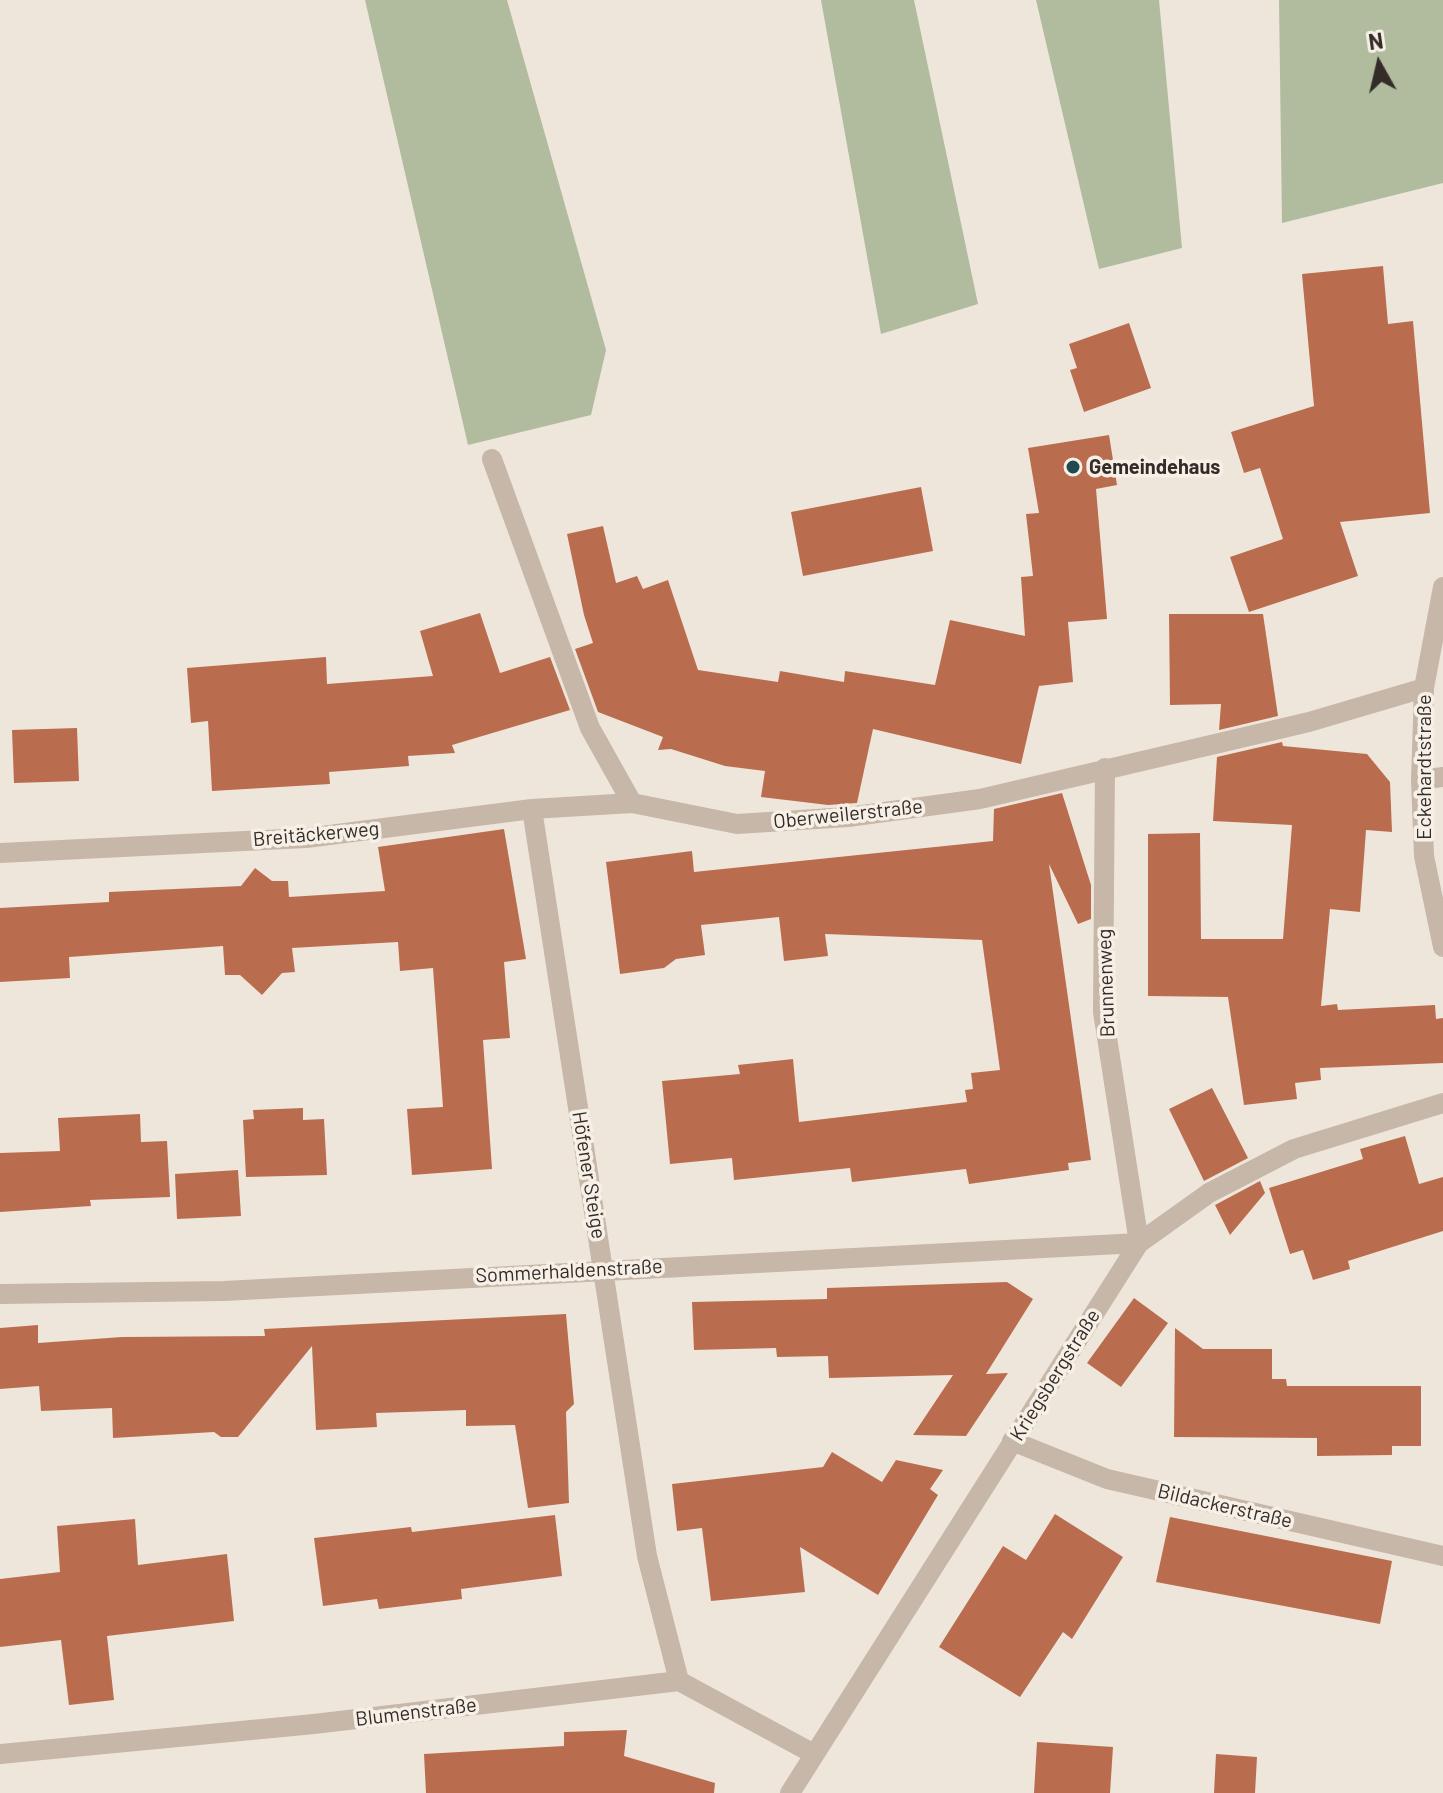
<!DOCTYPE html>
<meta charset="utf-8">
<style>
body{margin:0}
#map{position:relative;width:1443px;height:1793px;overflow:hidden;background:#efe6db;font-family:Barlow,sans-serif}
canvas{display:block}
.north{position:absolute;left:1339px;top:24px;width:80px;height:80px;-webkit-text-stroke:6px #f7f0e7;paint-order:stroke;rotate:352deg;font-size:22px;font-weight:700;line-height:32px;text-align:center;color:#332c28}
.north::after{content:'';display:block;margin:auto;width:28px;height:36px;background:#332c28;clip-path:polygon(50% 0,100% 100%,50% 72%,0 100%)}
</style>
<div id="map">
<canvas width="1443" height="1793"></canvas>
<div class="north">N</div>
</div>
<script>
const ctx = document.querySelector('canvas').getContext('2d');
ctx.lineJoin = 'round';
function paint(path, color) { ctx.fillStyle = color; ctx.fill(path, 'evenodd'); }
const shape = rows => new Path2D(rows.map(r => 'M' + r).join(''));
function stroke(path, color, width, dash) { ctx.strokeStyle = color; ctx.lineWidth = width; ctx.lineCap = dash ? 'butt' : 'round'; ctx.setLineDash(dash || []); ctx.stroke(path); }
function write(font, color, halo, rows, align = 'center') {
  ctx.font = font + ' Barlow,sans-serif'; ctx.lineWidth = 7; ctx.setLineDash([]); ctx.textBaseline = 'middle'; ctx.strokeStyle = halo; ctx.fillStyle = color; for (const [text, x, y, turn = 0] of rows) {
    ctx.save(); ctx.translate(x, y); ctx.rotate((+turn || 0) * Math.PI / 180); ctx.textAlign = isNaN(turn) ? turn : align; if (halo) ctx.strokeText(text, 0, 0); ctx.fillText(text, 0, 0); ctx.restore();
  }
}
const green = shape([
 [365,0,507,0,606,350,591,415,468,445],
 [821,0,914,0,978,304,881,334],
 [1036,0,1159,0,1182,248,1099,269],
 [1279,0,1443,0,1443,183,1282,223]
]);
const building = shape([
 [1383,266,1388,324,1413,321,1430,513,1340,522,1358,576,1249,612,1230,557,1283,539,1260,468,1244,473,1231,432,1314,406,1302,274],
 [1129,323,1151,388,1084,412,1070,370,1077,368,1069,344],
 [1109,435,1117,485,1096,489,1107,619,1068,622,1073,682,1039,686,1021,764,873,729,857,803,828,805,761,797,765,771,725,766,671,749,658,750,663,737,598,712,575,649,593,643,584,615,567,534,603,526,616,583,637,576,643,589,668,580,698,670,778,682,780,671,844,682,845,671,935,685,950,620,1025,636,1021,577,1033,576,1026,514,1039,513,1028,448],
 [921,487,933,551,803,576,791,512],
 [480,613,500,673,550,657,570,710,452,745,455,753,408,756,409,766,329,772,330,784,212,791,208,721,191,723,187,668,326,657,327,684,433,676,420,631],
 [1169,614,1263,614,1278,716,1219,730,1221,704,1170,705],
 [77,728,79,781,14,783,12,730],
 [1282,742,1283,746,1367,754,1390,782,1392,832,1366,830,1360,912,1330,909,1321,1006,1337,1004,1338,1010,1435,1005,1436,1019,1443,1018,1443,1063,1320,1068,1321,1080,1295,1083,1297,1099,1244,1105,1228,997,1148,996,1148,834,1200,833,1201,939,1283,939,1292,825,1213,821,1217,757],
 [1062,793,1091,885,1091,919,1078,924,1049,864,1091,1160,1068,1163,1069,1170,969,1184,966,1169,852,1182,850,1168,734,1180,732,1158,670,1164,662,1081,740,1074,738,1065,793,1059,799,1122,967,1102,965,1090,973,1089,971,1073,1000,1070,982,940,825,934,828,956,784,961,779,917,701,925,705,955,676,959,664,968,620,974,606,862,692,851,694,872,993,841,994,809],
 [504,829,526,959,504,962,510,1038,483,1040,492,1169,412,1175,407,1109,443,1107,433,968,400,971,398,942,292,948,295,972,282,973,262,995,240,975,225,975,223,946,69,957,70,978,0,982,0,908,109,902,109,892,241,886,255,868,272,881,288,881,289,897,385,891,378,847],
 [1212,1088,1248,1158,1204,1181,1169,1109],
 [303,1108,303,1120,324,1119,327,1175,246,1177,243,1120,254,1119,253,1110],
 [140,1114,141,1142,167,1141,170,1197,90,1200,91,1206,0,1212,0,1153,60,1151,58,1118],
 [1405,1136,1419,1184,1443,1177,1443,1231,1348,1261,1350,1269,1313,1280,1303,1250,1290,1254,1269,1188,1363,1159,1360,1149],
 [238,1170,241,1216,177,1219,175,1174],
 [1260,1181,1265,1193,1230,1235,1215,1205],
 [1007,1282,1033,1299,986,1374,1008,1373,966,1436,913,1435,953,1375,829,1378,828,1356,777,1357,776,1348,694,1350,692,1302,827,1299,827,1288],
 [1134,1298,1168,1323,1121,1387,1087,1363],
 [566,1314,574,1404,566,1412,569,1503,528,1508,515,1425,466,1426,466,1410,376,1413,377,1427,316,1430,312,1346,238,1437,221,1437,214,1432,113,1438,112,1408,41,1411,39,1386,0,1389,0,1328,38,1325,38,1343,122,1337,265,1336,264,1329],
 [1175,1328,1203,1349,1272,1349,1272,1379,1286,1379,1287,1386,1421,1386,1421,1446,1392,1446,1392,1455,1317,1456,1317,1438,1174,1437],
 [832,1452,882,1482,896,1460,943,1470,930,1489,938,1495,878,1595,800,1547,805,1592,711,1601,702,1528,677,1531,672,1484,823,1467],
 [1055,1514,1123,1557,1072,1639,1063,1632,1020,1697,939,1647,1003,1546,1026,1560],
 [555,1515,562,1576,461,1589,462,1599,379,1609,377,1599,323,1606,314,1538,411,1527,412,1532],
 [1170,1517,1392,1561,1380,1624,1156,1582],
 [135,1519,138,1565,227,1554,234,1621,107,1636,114,1700,69,1705,61,1640,0,1647,0,1579,60,1572,57,1526],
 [627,1730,624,1756,715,1783,714,1793,426,1793,424,1754,564,1746,564,1732],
 [1037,1742,1113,1747,1110,1793,1034,1793],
 [1216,1754,1257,1757,1255,1793,1214,1793]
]);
const street = shape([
 [492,459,590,728,632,803],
 [1443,587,1424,688,1421,780,1424,856,1443,947],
 [1421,780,1443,777],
 [532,809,647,1556,679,1681],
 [0,853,306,838,532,809,632,803,737,824,848,817,980,799,1309,722,1424,688],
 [0,1294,224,1291,1139,1243,1103,1012,1105,768],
 [1012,1441,1107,1479,1443,1556],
 [0,1754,314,1724,679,1681,814,1754],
 [790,1793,1139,1243,1209,1193,1294,1149,1443,1103]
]);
const markers = [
 [1073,467,8,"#214b50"]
];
const poiNames = [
 ["Gemeindehaus",1089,467]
];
const streetNames = [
 ["Eckehardtstraße",1424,767,-90],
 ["Oberweilerstraße",848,814,-6],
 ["Breitäckerweg",316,834,-5],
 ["Brunnenweg",1106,983,-92],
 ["Höfener Steige",589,1175,81],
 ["Sommerhaldenstraße",569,1271,-3],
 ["Kriegsbergstraße",1055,1375,-58],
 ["Bildackerstraße",1225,1506,13],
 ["Blumenstraße",416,1712,-7]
];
paint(green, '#b0bc9d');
paint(building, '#ba6d4e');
stroke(street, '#c6b7a8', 20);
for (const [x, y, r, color] of markers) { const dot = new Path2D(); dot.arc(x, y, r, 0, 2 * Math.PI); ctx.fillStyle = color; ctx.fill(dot); stroke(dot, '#f7f0e7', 3); }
write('bold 20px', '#332c28', '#f7f0e7', poiNames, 'left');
write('20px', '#332c28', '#f7f0e7', streetNames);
</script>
